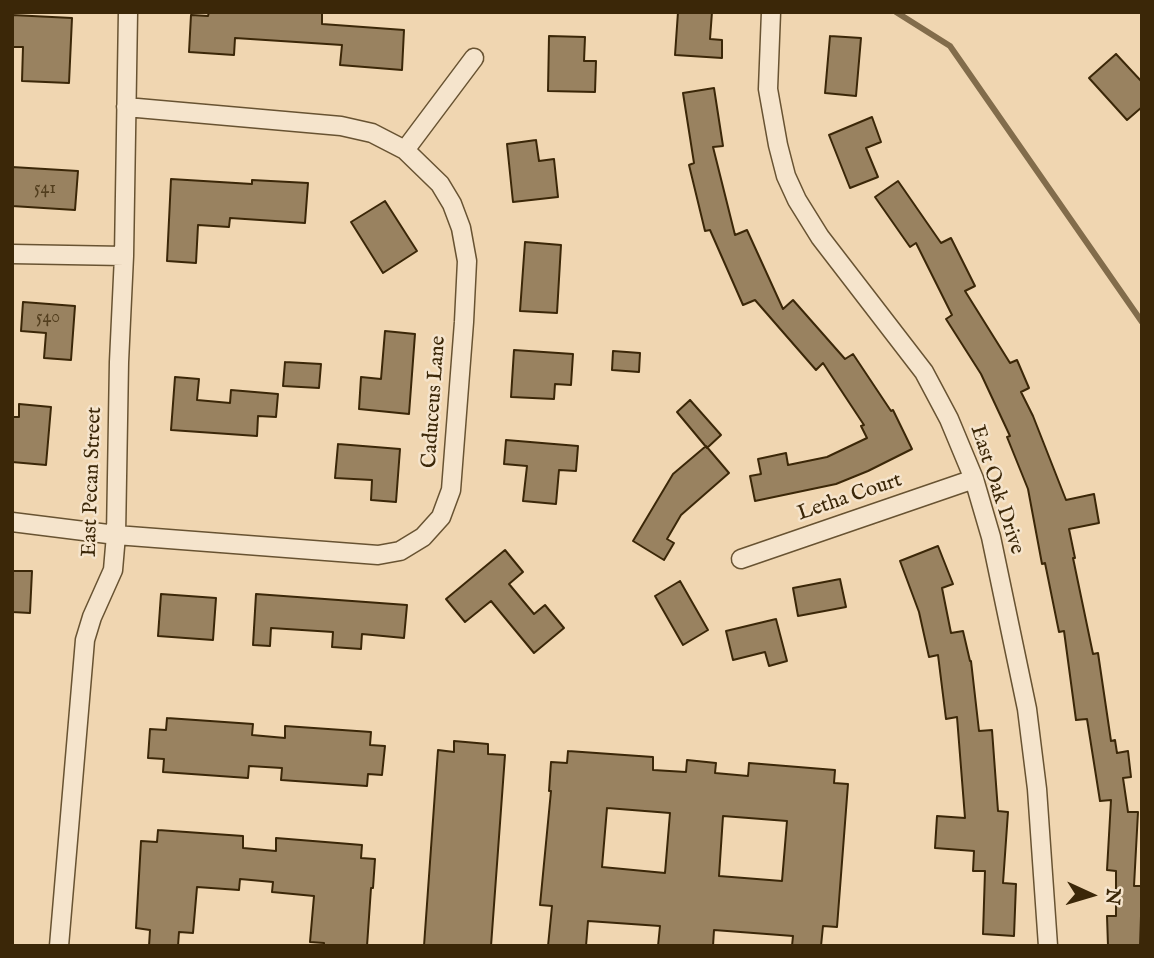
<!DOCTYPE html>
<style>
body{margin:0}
#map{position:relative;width:1154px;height:958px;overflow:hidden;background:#f0d6b1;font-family:"IM FELL English",serif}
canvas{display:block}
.frame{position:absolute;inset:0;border:14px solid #3b2708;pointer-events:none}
.north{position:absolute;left:1056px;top:860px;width:70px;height:70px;-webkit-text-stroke:5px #f5e4cc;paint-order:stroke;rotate:94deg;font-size:19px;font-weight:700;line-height:28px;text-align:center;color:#3b2708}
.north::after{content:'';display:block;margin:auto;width:24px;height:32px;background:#3b2708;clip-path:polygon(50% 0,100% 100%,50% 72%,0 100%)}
</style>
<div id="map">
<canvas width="1154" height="958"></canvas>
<div class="frame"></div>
<div class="north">N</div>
</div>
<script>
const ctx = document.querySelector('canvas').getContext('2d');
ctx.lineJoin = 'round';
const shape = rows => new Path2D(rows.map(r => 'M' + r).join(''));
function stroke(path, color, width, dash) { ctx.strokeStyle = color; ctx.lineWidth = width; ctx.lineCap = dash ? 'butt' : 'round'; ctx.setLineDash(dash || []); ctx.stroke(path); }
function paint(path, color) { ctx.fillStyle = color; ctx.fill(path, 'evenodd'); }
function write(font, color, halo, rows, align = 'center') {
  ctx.font = font + ' "IM FELL English",serif'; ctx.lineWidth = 5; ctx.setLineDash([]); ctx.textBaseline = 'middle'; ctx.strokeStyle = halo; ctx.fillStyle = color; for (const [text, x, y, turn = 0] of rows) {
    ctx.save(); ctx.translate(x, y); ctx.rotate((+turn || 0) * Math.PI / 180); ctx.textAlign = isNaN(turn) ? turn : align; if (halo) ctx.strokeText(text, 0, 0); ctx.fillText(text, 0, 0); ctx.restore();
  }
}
const stream = shape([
 [896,12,950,46,1142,322]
]);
const building = shape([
 [209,12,322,12,322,24,404,30,402,70,340,65,342,45,235,38,234,55,189,52,191,15,208,16,209,12],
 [678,12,712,12,710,39,722,40,722,58,675,55,678,12],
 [12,15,72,18,69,83,22,81,23,47,12,47,12,15],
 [549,36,585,37,584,61,596,61,595,92,548,91,549,36],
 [830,36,861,38,856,96,825,93,830,36],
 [1116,54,1142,82,1142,107,1127,120,1089,78,1116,54],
 [714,88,723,146,713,147,735,235,747,230,783,309,793,300,845,359,853,354,891,411,893,410,912,449,868,471,836,484,755,501,750,476,761,474,758,459,786,453,788,465,827,457,867,438,861,426,864,425,823,363,816,370,755,300,743,305,710,230,705,231,689,165,694,163,683,93,714,88],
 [872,117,881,142,866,148,878,177,850,188,829,135,872,117],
 [536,140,539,161,554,159,558,197,513,202,507,144,536,140],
 [12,167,78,171,75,210,12,206,12,167],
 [171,179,252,184,252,180,308,183,305,223,230,218,229,227,198,225,196,263,167,261,171,179],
 [898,181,941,243,951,238,975,286,965,291,1010,363,1017,360,1029,388,1021,392,1033,416,1066,500,1094,494,1099,523,1069,529,1075,558,1073,558,1093,654,1098,653,1111,741,1115,740,1117,753,1128,751,1131,777,1123,778,1128,812,1138,812,1134,886,1142,886,1140,946,1108,946,1107,916,1116,916,1116,871,1107,870,1111,800,1100,801,1087,719,1076,720,1064,631,1059,632,1045,563,1042,564,1028,489,1007,437,1010,436,981,374,946,319,952,315,916,243,910,247,875,197,898,181],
 [385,201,417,251,383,273,351,222,385,201],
 [525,242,561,245,557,313,520,311,525,242],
 [23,302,75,306,71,360,44,358,46,333,21,331,23,302],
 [385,331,415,334,409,414,359,409,361,377,381,379,385,331],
 [514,350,573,354,571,385,555,384,554,399,511,397,514,350],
 [613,351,640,353,639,372,612,370,613,351],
 [285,362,321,364,319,388,283,386,285,362],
 [175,377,199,379,197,400,230,403,231,390,278,394,276,417,258,416,257,436,171,430,175,377],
 [690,400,721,435,707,448,677,412,690,400],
 [19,404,51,407,46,465,12,462,12,417,19,417,19,404],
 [506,440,578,446,576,471,559,470,556,504,523,501,527,466,504,464,506,440],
 [338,444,400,449,396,502,371,500,372,480,335,478,338,444],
 [706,446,729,473,681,515,667,539,674,543,664,560,633,541,673,474,706,446],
 [938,546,953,584,942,588,951,633,963,631,970,661,971,661,979,731,992,730,998,811,1008,812,1003,883,1016,884,1014,936,983,934,985,871,973,871,974,851,935,848,937,816,965,818,957,717,946,719,938,655,929,657,919,612,900,561,938,546],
 [505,550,523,572,509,584,534,614,545,605,564,628,534,653,491,601,465,622,446,599,505,550],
 [12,571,32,571,30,613,12,612,12,571],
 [840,579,846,607,798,616,793,588,840,579],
 [680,581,708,630,683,645,655,596,680,581],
 [161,594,216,598,213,640,158,636,161,594],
 [256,594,407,605,404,638,362,634,361,649,332,647,333,632,271,628,270,646,253,645,256,594],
 [776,619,787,661,769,666,765,652,733,660,726,631,776,619],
 [167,718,253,724,252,735,285,738,285,726,371,732,370,745,385,746,382,775,368,774,367,786,281,780,282,768,249,766,248,778,163,772,164,759,148,758,150,729,166,730,167,718],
 [454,741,488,744,488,754,505,755,491,946,424,946,438,750,454,752,454,741],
 [568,751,653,757,653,770,686,772,687,760,716,763,715,773,748,776,749,763,835,770,834,783,848,784,837,927,823,926,821,946,792,946,793,936,714,930,713,946,658,946,660,926,588,921,586,946,548,946,552,906,540,905,551,791,549,791,551,762,567,763,568,751],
 [607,808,670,813,665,873,602,867,607,808],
 [723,816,787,821,782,881,719,876,723,816],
 [158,830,243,836,243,848,276,851,276,838,362,845,361,858,375,859,373,888,371,888,367,946,324,946,324,943,310,942,314,896,272,892,273,882,240,879,239,890,197,887,193,933,179,932,178,946,149,946,150,930,136,928,141,841,157,842,158,830]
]);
const street = shape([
 [771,12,768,89,778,145,786,176,797,200,820,237,924,372,949,419,974,479,991,537,1027,709,1037,789,1048,946],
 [405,150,474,58],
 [12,254,124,256],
 [12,522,116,535,378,555,400,551,423,537,441,517,451,490,464,322,467,261,461,228,452,204,440,184,405,150,372,133,341,126,126,107],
 [741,559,974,479],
 [59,946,85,640,92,617,113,570,116,535,119,362,124,256,128,12]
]);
const numberNames = [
 ["541",45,189],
 ["540",48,318]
];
const streetNames = [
 ["Caduceus Lane",435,402,-86],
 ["East Pecan Street",93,482,-88],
 ["East Oak Drive",996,490,72],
 ["Letha Court",850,498,-19]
];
stroke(stream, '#826c4b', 6);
paint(building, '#998260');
stroke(building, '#3b2708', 2);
stroke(street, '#685332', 21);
stroke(street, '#f5e4cc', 18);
write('18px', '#523e1e', null, numberNames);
write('21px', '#3b2708', '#f5e4cc', streetNames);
</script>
